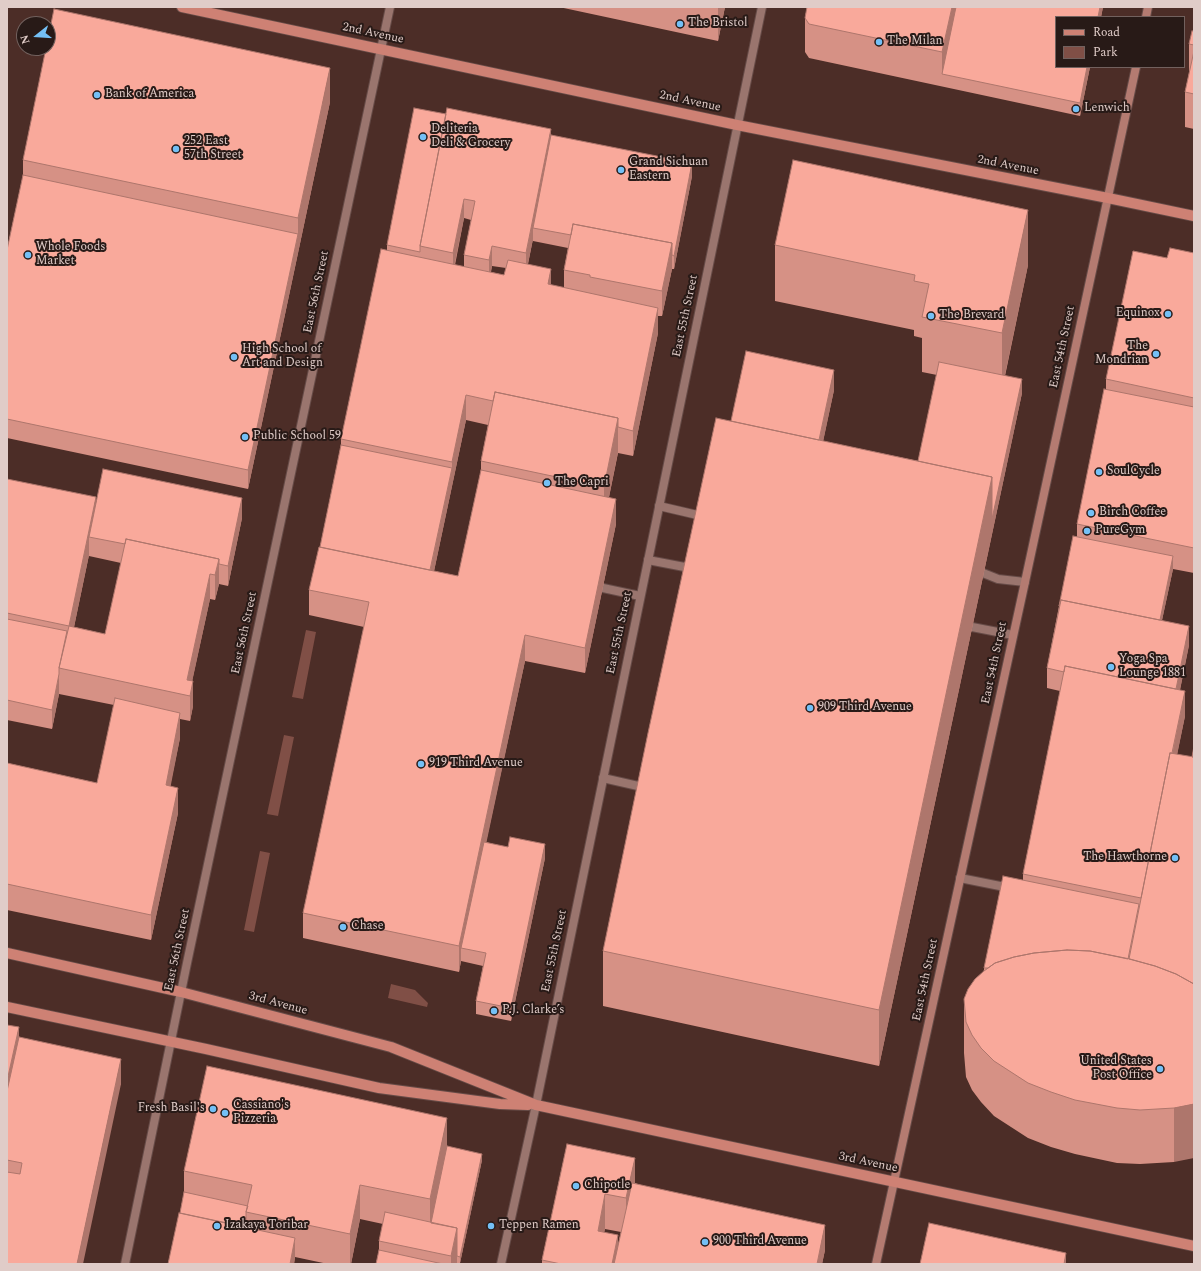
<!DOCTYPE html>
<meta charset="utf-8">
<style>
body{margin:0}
#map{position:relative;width:1201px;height:1271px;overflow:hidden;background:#4c2d27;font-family:Spectral,serif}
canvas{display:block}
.frame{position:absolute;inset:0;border:8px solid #e0ccc8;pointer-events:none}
.legend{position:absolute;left:1055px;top:16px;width:130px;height:52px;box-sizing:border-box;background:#281a17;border:1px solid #72615e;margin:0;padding:5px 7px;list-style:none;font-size:12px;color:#e0ccc8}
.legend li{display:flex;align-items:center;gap:8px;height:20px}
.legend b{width:20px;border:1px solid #72615e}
.north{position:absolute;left:16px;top:16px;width:40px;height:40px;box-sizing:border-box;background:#281a17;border:1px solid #72615e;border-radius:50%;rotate:253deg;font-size:11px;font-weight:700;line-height:16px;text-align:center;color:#e0ccc8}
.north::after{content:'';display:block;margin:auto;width:14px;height:18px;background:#74c0f6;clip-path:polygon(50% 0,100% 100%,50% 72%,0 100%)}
</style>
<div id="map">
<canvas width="1201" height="1271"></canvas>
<div class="frame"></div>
<ul class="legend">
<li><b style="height:5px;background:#ce8174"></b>Road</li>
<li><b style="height:11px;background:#804f46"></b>Park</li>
</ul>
<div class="north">N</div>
</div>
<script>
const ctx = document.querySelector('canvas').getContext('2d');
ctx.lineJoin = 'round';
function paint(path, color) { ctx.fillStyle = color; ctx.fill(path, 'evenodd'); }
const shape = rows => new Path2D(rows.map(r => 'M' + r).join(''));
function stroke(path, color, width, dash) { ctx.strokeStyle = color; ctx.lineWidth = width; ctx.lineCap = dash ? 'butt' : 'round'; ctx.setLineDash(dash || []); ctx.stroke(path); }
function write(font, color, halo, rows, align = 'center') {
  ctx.font = font + ' Spectral,serif'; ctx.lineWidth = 4; ctx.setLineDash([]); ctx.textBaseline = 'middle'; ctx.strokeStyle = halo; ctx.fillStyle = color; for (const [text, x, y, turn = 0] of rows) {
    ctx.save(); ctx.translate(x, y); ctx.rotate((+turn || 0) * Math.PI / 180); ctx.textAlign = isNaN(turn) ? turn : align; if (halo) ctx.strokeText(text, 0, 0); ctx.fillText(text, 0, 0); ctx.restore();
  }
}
const green = shape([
 [306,630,316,632,303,699,292,697],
 [284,735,294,737,278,816,267,814],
 [260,851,270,853,254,932,244,930],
 [391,984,415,990,428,1003,427,1007,388,998]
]);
const service = shape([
 [659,506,706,517],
 [648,560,695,569],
 [983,573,998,579,1025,582],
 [603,588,640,596],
 [972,627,1013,635],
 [603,778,647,788],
 [960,878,1010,888]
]);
const minor = shape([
 [125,1264,187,963,390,7],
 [501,1264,536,1105,762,7]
]);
const secondary = shape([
 [1146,17,1148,7],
 [876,1264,1025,582,1136,67]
]);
const primary = shape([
 [182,7,737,125,1108,198,1194,216],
 [7,953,181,992,391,1047,536,1105,1194,1246],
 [7,1007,206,1049,379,1088,500,1104,528,1105]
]);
const wall = shape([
 [559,7,725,7,718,41],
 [807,7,1103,7,1101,17,1056,17,1056,67,1090,67,1080,116,809,58,805,52,805,18],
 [1194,31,1194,129,1185,127,1185,92,1189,73,1189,44],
 [330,102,248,489,7,438,7,250,23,175,23,160],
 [551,135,692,176,674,269,672,269,662,316,658,316,658,333,633,456,618,453,609,497,616,524,585,673,525,661,486,842,545,858,511,1021,476,1014,476,1001,483,966,461,961,459,972,303,938,303,913,364,627,309,615,309,590,320,547,341,445,341,439,387,250,387,245],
 [464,218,471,220,464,255,464,267,455,265],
 [533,239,533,241,568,248,564,270,564,288,551,285,528,264],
 [492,266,506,268,504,275,491,272],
 [466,420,488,425,481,461,481,470,458,576,434,571],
 [775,245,1028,265,1005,376,1022,393,879,1066,603,1006,603,951,731,421,834,390,823,441,918,461,937,375,922,372,922,338,914,336,914,330,775,301],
 [1194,253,1194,573,1173,569,1162,620,1189,645,1180,690,1185,716,1177,754,1174,1162,1140,1164,1117,1163,1075,1154,1051,1147,1028,1138,994,1116,981,1102,972,1090,966,1077,964,1053,964,999,984,970,984,968,1023,880,1023,874,1060,691,1047,688,1047,668,1059,606,1077,536,1077,524,1106,389,1106,379,1167,258],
 [7,479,96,504,242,518,228,586,219,584,215,600,210,599,192,681,193,706,190,721,180,719,180,738,170,786,178,813,151,940,7,910,7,763,97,783,114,705,59,694,52,729,7,720],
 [89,555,89,556,121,563,105,634,74,627],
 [7,1025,19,1037,121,1084,7,1264],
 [567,1144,635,1183,825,1250,822,1264,542,1264,542,1260],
 [605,1229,621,1232,618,1245,604,1232],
 [447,1146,482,1160,460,1263,457,1263,457,1264,376,1264,379,1250,379,1241,383,1224,360,1219,351,1264,328,1264,295,1257,294,1264,168,1264,180,1213,184,1192,184,1171]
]);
const shadedWall = shape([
 [718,7,725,7,718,41],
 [952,7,959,7,942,74,942,52],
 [1100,7,1103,7,1101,17,1098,17],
 [1087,67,1090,67,1080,116,1080,103],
 [330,68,330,102,248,489,248,470,298,234,298,218],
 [551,129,551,148,533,228,533,239,526,273,526,253],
 [692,163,692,176,674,269,674,256],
 [464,199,464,218,453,272,453,253],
 [1028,210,1028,265,1002,389,1002,333],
 [672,243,672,269,662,316,662,291],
 [492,246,492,266,489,279,489,260],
 [551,269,551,294,548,284],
 [658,308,658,333,633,456,633,431],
 [834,370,834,390,812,494,812,474],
 [1022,379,1022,393,879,1066,879,1010,992,477],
 [466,395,466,420,429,595,429,576,452,468,452,462],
 [618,418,618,452,604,522,604,487],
 [96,497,96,522,89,537,89,555,69,651,69,626],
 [242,498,242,518,228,586,228,566],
 [616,499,616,524,585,673,585,648],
 [1173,556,1173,569,1158,639,1158,626],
 [219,559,219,584,215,600,215,575],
 [210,574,210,599,189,696,187,680],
 [1189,626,1189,645,1175,714,1175,694],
 [525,635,525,661,464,948,461,948,461,961,459,972,459,946],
 [59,674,59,694,52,729,52,710],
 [193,681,193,706,190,721,190,696],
 [1185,691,1185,716,1143,924,1143,899],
 [180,713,180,738,166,810,166,785],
 [178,788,178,813,151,940,151,915],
 [545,844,545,858,511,1021,511,1008],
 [19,1027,19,1062,7,1115,7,1081],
 [121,1059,121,1084,83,1264,77,1264],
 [1194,1104,1194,1158,1174,1162,1174,1108],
 [447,1118,447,1153,430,1234,430,1199],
 [482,1154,482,1160,460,1263,460,1257],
 [635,1158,635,1193,626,1233,626,1198],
 [360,1185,360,1219,351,1264,350,1264,350,1234],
 [605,1194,605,1229,598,1264,598,1231],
 [825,1225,825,1250,822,1264,817,1264],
 [457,1228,457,1264,451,1264,451,1256],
 [618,1235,618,1264,612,1264],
 [295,1238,295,1257,294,1264,290,1264],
 [1066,1253,1066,1264,1064,1264]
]);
const building = shape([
 [807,7,952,7,942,52,809,24,805,18,807,7],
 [956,7,1100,7,1098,17,1056,17,1056,67,1087,67,1080,103,942,74,956,7],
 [54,9,330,68,298,218,23,160,46,48,48,48,48,39,54,9],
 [1192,31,1194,31,1194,45,1189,44,1192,31],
 [1194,51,1194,94,1185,92,1194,51],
 [414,108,446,114,420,246,420,252,387,245,414,108],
 [447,108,551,129,526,253,492,246,489,260,464,255,475,201,464,199,453,253,420,246,447,108],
 [551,135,692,163,674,256,672,255,672,243,573,224,571,235,533,228,551,135],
 [793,160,1028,210,1002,333,922,317,929,284,914,281,915,275,775,245,793,160],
 [23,175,298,234,248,470,7,419,7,250,23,175],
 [573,224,672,243,662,291,590,277,590,275,564,270,573,224],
 [1170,248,1194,253,1194,398,1106,379,1133,251,1167,258,1170,248],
 [381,249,504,275,508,260,551,269,548,284,658,308,633,431,618,427,618,418,495,392,493,401,466,395,452,462,341,439,381,249],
 [746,351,834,370,819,440,731,421,746,351],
 [939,362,1022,379,992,519,992,477,918,461,939,362],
 [1104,389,1194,407,1194,548,1077,524,1104,389],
 [495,392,618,418,604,487,481,461,495,392],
 [716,418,992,477,879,1010,603,951,648,733,716,418],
 [341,445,452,468,430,570,320,547,341,445],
 [103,469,242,498,228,566,219,564,219,559,126,539,125,544,89,537,103,469],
 [481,470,616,499,585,648,525,635,459,946,303,913,369,602,309,590,319,547,458,576,481,470],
 [7,479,96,497,69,626,7,613,7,479],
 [1073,536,1173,556,1160,620,1061,600,1059,606,1073,536],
 [126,539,219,559,215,575,210,574,187,680,193,681,190,696,59,668,69,626,105,634,126,539],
 [1061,600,1189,626,1176,689,1065,666,1064,672,1047,668,1061,600],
 [7,619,67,631,59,668,59,674,52,710,7,700,7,619],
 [1065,666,1185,691,1172,753,1170,753,1141,898,1023,874,1065,666],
 [115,698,180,713,166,785,178,788,151,915,7,884,7,763,97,783,115,698],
 [1194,746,1194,757,1192,757,1194,746],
 [1170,753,1194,757,1194,984,1176,974,1155,966,1129,959,1170,753],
 [510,837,545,844,511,1008,476,1001,486,953,461,948,484,842,508,847,510,837],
 [1003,876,1139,904,1128,959,1090,951,1067,950,1034,953,1014,957,995,963,988,968,984,968,1003,876],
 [1067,950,1090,951,1130,959,1155,966,1176,974,1194,984,1194,1104,1174,1108,1140,1110,1117,1108,1075,1100,1051,1092,1028,1083,994,1061,981,1048,972,1035,966,1022,964,999,968,989,975,979,984,971,995,963,1014,957,1034,953,1067,950],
 [7,1025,19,1027,7,1081,7,1025],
 [19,1037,121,1059,77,1264,7,1264,7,1172,20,1174,22,1163,7,1160,7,1091,19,1037],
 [207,1066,447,1118,430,1199,360,1185,350,1234,246,1212,252,1185,184,1171,207,1066],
 [567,1144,635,1158,626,1198,605,1194,598,1231,618,1235,612,1264,561,1264,542,1260,567,1144],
 [447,1146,482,1154,460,1257,457,1256,457,1228,431,1223,447,1146],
 [632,1183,825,1225,817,1264,614,1264,632,1183],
 [184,1192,248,1206,246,1212,246,1227,180,1213,184,1192],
 [385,1212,457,1228,451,1256,379,1241,385,1212],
 [179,1213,295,1238,290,1264,168,1264,179,1213],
 [929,1223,1066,1253,1064,1264,920,1264,929,1223],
 [379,1250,443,1264,376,1264,379,1250]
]);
const markers = [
 [680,24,4,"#74c0f6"],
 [879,42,4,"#74c0f6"],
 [97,95,4,"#74c0f6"],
 [1076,109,4,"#74c0f6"],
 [423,137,4,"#74c0f6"],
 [176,149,4,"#74c0f6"],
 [621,170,4,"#74c0f6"],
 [28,255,4,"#74c0f6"],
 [1168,314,4,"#74c0f6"],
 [931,316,4,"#74c0f6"],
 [1156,354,4,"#74c0f6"],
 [234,357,4,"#74c0f6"],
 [245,437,4,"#74c0f6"],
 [1099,472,4,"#74c0f6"],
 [547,483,4,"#74c0f6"],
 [1091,513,4,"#74c0f6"],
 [1087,531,4,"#74c0f6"],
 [1111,667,4,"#74c0f6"],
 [810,708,4,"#74c0f6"],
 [421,764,4,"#74c0f6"],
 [1175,858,4,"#74c0f6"],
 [343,927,4,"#74c0f6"],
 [494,1011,4,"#74c0f6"],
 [1160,1069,4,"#74c0f6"],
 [213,1109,4,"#74c0f6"],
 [225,1113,4,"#74c0f6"],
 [576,1186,4,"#74c0f6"],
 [217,1226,4,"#74c0f6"],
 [491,1226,4,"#74c0f6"],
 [705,1242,4,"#74c0f6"]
];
const poiNames = [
 ["The Bristol",688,24],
 ["The Milan",887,42],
 ["Bank of America",105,95],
 ["Lenwich",1084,109],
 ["Deliteria",431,130],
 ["Deli & Grocery",431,144],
 ["252 East",184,142],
 ["57th Street",184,156],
 ["Grand Sichuan",629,163],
 ["Eastern",629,177],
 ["Whole Foods",36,248],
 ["Market",36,262],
 ["Equinox",1160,314,"right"],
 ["The Brevard",939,316],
 ["The",1148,347,"right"],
 ["Mondrian",1148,361,"right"],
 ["High School of",242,350],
 ["Art and Design",242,364],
 ["Public School 59",253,437],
 ["SoulCycle",1107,472],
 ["The Capri",555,483],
 ["Birch Coffee",1099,513],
 ["PureGym",1095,531],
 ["Yoga Spa",1119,660],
 ["Lounge 1881",1119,674],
 ["909 Third Avenue",818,708],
 ["919 Third Avenue",429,764],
 ["The Hawthorne",1167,858,"right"],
 ["Chase",351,927],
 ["P.J. Clarke’s",502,1011],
 ["United States",1152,1062,"right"],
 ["Post Office",1152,1076,"right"],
 ["Cassiano's",233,1106],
 ["Pizzeria",233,1120],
 ["Fresh Basil's",205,1109,"right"],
 ["Chipotle",584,1186],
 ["Izakaya Toribar",225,1226],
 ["Teppen Ramen",499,1226],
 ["900 Third Avenue",713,1242]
];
const streetNames = [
 ["2nd Avenue",373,34,12],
 ["2nd Avenue",690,102,12],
 ["2nd Avenue",1008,166,11],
 ["East 56th Street",317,292,-78],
 ["East 55th Street",686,316,-78],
 ["East 54th Street",1063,347,-78],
 ["East 56th Street",245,633,-78],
 ["East 55th Street",620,633,-78],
 ["East 54th Street",995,663,-78],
 ["East 56th Street",178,950,-78],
 ["East 55th Street",555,951,-78],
 ["East 54th Street",926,980,-78],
 ["3rd Avenue",278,1004,15],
 ["3rd Avenue",868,1163,12]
];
paint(green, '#804f46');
stroke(service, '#664b47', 10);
stroke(minor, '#664b47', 10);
stroke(secondary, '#664b47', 10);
stroke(primary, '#664b47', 12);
stroke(service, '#9a756e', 8);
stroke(minor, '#9a756e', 8);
stroke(secondary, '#b47b71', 8);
stroke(primary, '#ce8174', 10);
paint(wall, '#d69185');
paint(shadedWall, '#ae766c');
paint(building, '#f9a99b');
stroke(building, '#ae766c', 1);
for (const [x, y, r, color] of markers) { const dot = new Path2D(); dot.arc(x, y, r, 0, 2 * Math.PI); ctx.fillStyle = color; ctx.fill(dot); stroke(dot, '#281a17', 1.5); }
write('12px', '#e0ccc8', '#281a17', poiNames, 'left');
write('12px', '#e0ccc8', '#281a17', streetNames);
</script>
